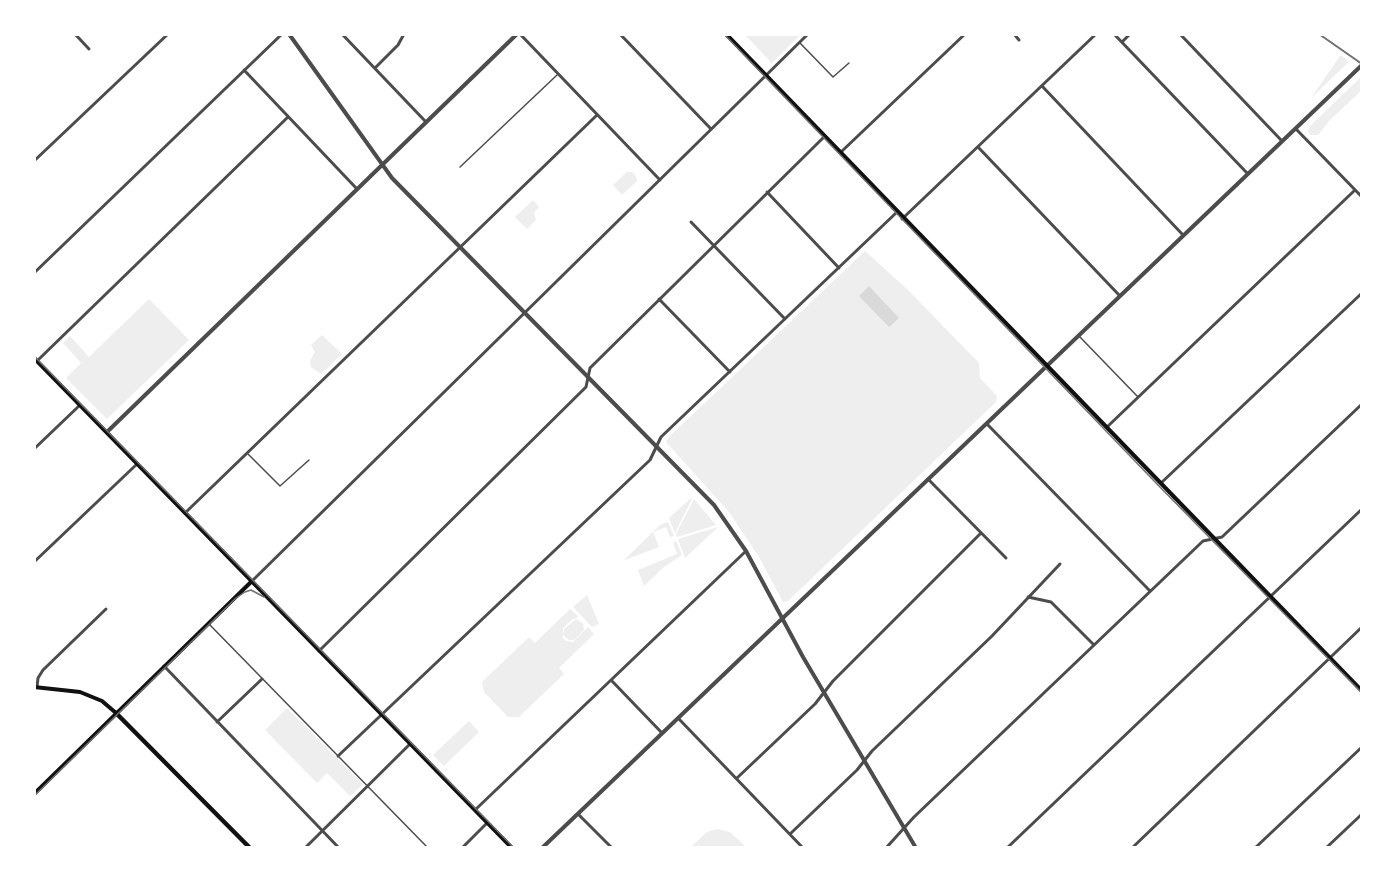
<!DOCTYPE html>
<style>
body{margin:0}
#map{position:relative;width:1396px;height:882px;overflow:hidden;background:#fff;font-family:"Asap Condensed",sans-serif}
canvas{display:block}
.frame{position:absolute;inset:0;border:36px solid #fff;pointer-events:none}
</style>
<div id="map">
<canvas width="1396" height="882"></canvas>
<div class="frame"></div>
</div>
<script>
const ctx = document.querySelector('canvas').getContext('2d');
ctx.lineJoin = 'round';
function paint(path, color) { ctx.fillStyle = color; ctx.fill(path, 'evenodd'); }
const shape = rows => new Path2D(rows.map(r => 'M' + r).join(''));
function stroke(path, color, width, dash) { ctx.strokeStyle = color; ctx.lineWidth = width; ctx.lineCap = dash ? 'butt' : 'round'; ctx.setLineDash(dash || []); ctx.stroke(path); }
const green = shape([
 [745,35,800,35,771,64,769,60],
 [1341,55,1349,62,1311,98,1338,59],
 [1361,77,1361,91,1330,120,1318,135,1310,135,1308,131,1310,126],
 [627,172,632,172,636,176,637,181,622,195,613,185],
 [533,200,539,207,534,213,536,220,527,229,515,217],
 [865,251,908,290,979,363,980,378,997,396,996,402,788,601,783,602,759,557,729,512,666,442,669,437],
 [149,299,189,340,107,419,66,378,81,363,63,343,70,336,89,357],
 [322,335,342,354,321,374,311,367,310,361,315,352,311,345],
 [691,498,692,499,675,533,669,518],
 [694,499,716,525,677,537,676,534],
 [668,522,674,536,670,537,666,527,653,532,659,547,625,560,625,559,660,525],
 [718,527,699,545,685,558,678,539],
 [676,541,682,555,664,567,644,586,638,570,677,554,673,542],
 [587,595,599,624,592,627,573,607],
 [570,609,578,616,577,618,573,619,563,628,563,638,566,641,573,642,588,627,594,634,559,668,564,674,519,717,508,717,484,692,482,682,529,637,535,643],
 [576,619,583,623,584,630,574,640,569,640,563,635,564,629],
 [287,708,363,784,350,796,327,773,317,783,265,730],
 [469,721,479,732,444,766,433,755],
 [717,829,730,832,746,847,691,847,707,832]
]);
const water = shape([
 [869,286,899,318,889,327,859,296]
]);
const service = shape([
 [800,43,833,77,849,63],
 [460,167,557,75],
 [1079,336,1138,397],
 [248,454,280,486,309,460],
 [209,624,428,848]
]);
const minor = shape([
 [75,34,89,49],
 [342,34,426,122],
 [520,34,660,180],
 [620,34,711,129],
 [1014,34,1019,40],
 [1114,34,1247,173],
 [1180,34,1281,140],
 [1122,42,1130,34],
 [375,68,398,45,404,34],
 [244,70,357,189],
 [1042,86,1183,235],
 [1296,129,1362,197],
 [978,147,1119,295],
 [841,152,965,34],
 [34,161,168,34],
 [767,192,839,268],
 [902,219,1096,34],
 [691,222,785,319],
 [34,273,282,34],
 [659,299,730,372],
 [37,361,288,117],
 [987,424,1150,591],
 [1107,427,1355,190],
 [34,449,80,405],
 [928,479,1006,558],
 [1161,483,1362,293],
 [185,513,597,115],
 [34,562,137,464],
 [251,582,808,34],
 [1028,597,1051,602,1094,645],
 [319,651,586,387,590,368,824,137],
 [164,666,339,848],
 [611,680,662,733],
 [37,687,38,678,43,670,106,609],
 [678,718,803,848],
 [217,722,262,679],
 [338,756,650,460,661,437,896,213],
 [737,778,815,704,833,681,981,533],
 [475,810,746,551],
 [578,814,612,848],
 [790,834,857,770,872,751,992,636,1060,564],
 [305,848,410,744],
 [462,848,487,823],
 [886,848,914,817,1203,541,1222,537,1362,404],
 [1007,848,1362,509],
 [1132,848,1362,627],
 [1255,848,1362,747],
 [1326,848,1362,814]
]);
const tertiary = shape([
 [289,34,392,178,714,505,746,551,803,657,916,848],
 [107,432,517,34],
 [542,848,1362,65]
]);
const secondary = shape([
 [726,34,1362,691],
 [34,358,512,848],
 [34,687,80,692,102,701,116,713],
 [34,794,251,582]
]);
const primary = shape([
 [116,713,250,848]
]);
const tram = shape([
 [724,34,1157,484,1362,693],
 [34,356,514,848],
 [34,796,236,598,245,592,251,590,264,597]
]);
const rail = shape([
 [1319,34,1362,64]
]);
paint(green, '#eee');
paint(water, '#d9d9d9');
stroke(service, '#4c4c4c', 1.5);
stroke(minor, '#4c4c4c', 3);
stroke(tertiary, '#4c4c4c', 4);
stroke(secondary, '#111', 4);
stroke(primary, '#111', 4.5);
stroke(tram, '#707070', 1.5);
stroke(rail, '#707070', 2);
</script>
